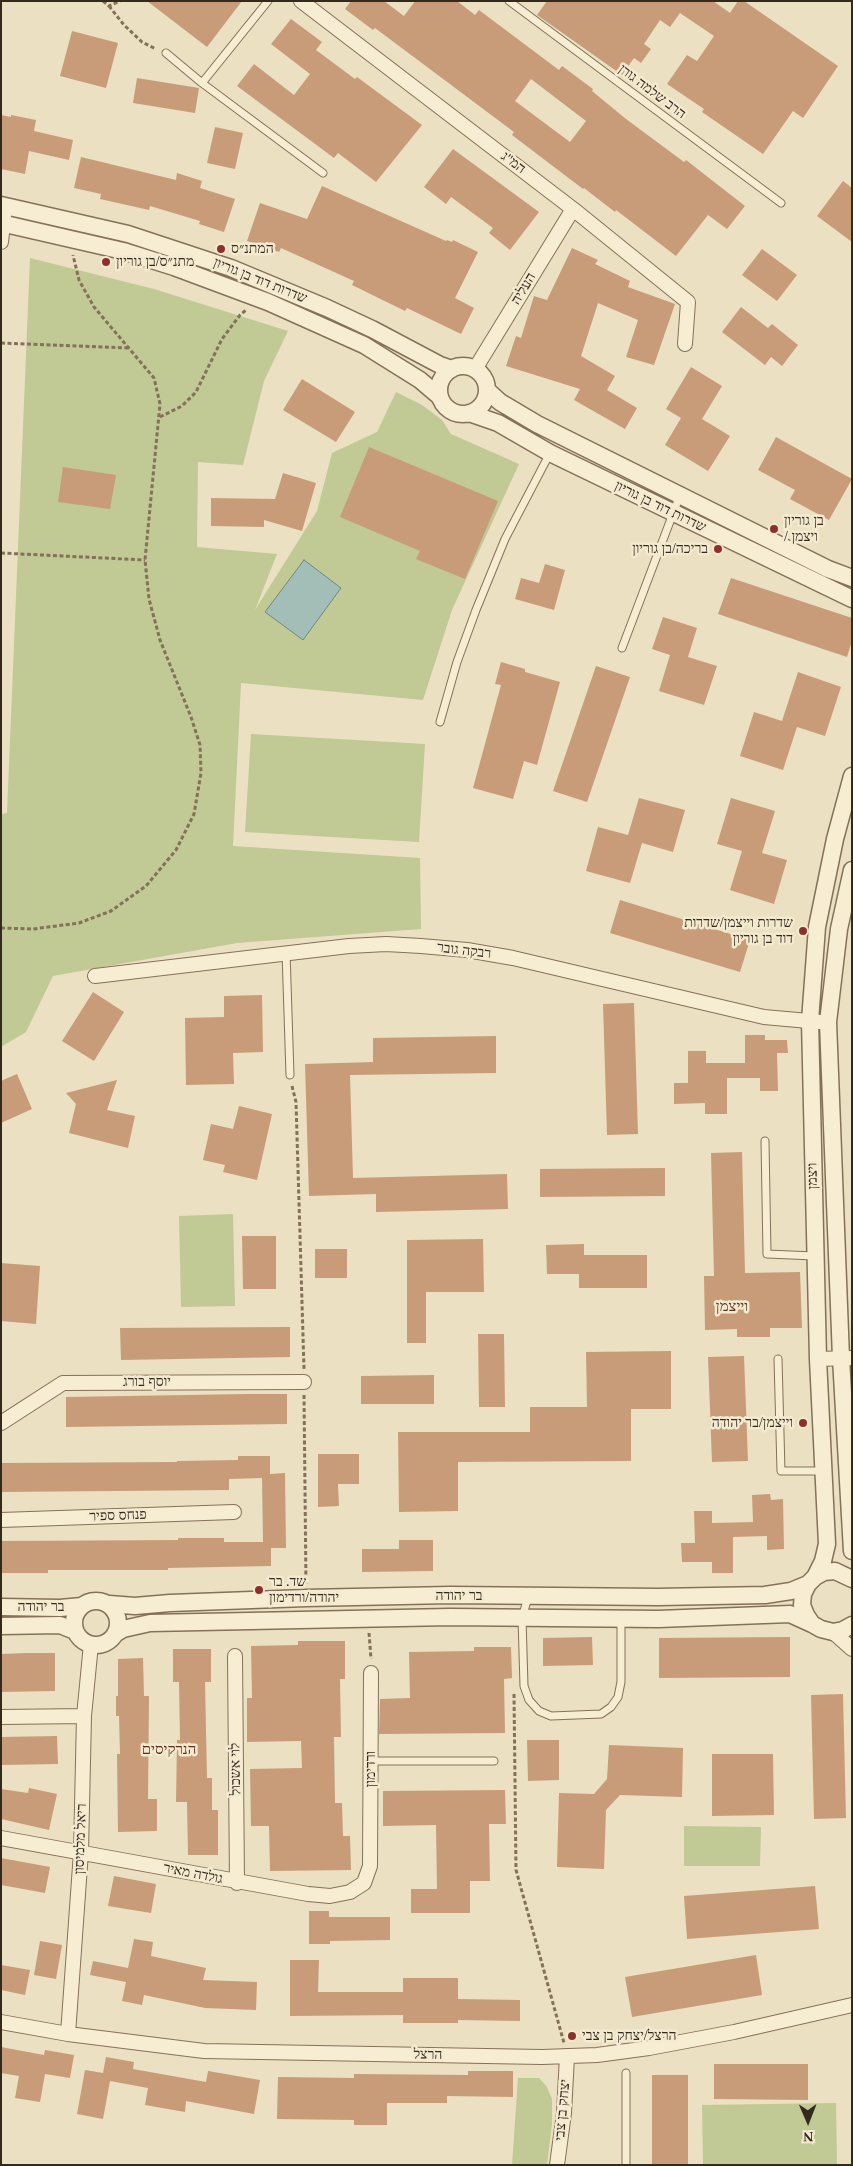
<!DOCTYPE html>
<meta charset="utf-8">
<style>
body{margin:0}
#map{position:relative;width:853px;height:2166px;overflow:hidden;background:#ebe0c1;font-family:"Times New Roman",serif}
canvas{display:block}
.frame{position:absolute;inset:0;border:2px solid #34291d;pointer-events:none}
.north{position:absolute;left:783px;top:2096px;width:50px;height:50px;-webkit-text-stroke:4px #f3ead0;paint-order:stroke;rotate:179deg;font-size:14px;font-weight:700;line-height:20px;text-align:center;color:#34291d}
.north::after{content:'';display:block;margin:auto;width:18px;height:22px;background:#34291d;clip-path:polygon(50% 0,100% 100%,50% 72%,0 100%)}
</style>
<div id="map">
<canvas width="853" height="2166"></canvas>
<div class="frame"></div>
<div class="north">N</div>
</div>
<script>
const ctx = document.querySelector('canvas').getContext('2d');
ctx.lineJoin = 'round';
function paint(path, color) { ctx.fillStyle = color; ctx.fill(path, 'evenodd'); }
const shape = rows => new Path2D(rows.map(r => 'M' + r).join(''));
function stroke(path, color, width, dash) { ctx.strokeStyle = color; ctx.lineWidth = width; ctx.lineCap = dash ? 'butt' : 'round'; ctx.setLineDash(dash || []); ctx.stroke(path); }
function write(font, color, halo, rows, align = 'center') {
  ctx.font = font + ' "Times New Roman","Noto Sans Hebrew",serif'; ctx.lineWidth = 5; ctx.setLineDash([]); ctx.textBaseline = 'middle'; ctx.strokeStyle = halo; ctx.fillStyle = color; for (const [text, x, y, turn = 0] of rows) {
    ctx.save(); ctx.translate(x, y); ctx.rotate((+turn || 0) * Math.PI / 180); ctx.textAlign = isNaN(turn) ? turn : align; if (halo) ctx.strokeText(text, 0, 0); ctx.fillText(text, 0, 0); ctx.restore();
  }
}
const green = shape([
 [30,258,154,289,288,331,264,381,243,465,198,462,197,547,277,554,255,610,317,511,332,453,377,432,396,392,422,405,442,420,451,434,519,464,452,610,423,700,241,683,233,846,420,858,421,929,237,943,53,976,26,1032,1,1047,1,814,7,813],
 [251,734,425,744,419,842,245,832],
 [233,1214,235,1306,181,1307,179,1216],
 [684,1826,761,1827,760,1866,684,1866],
 [518,2078,539,2078,547,2087,552,2099,552,2124,547,2165,512,2165],
 [836,2103,837,2165,703,2165,702,2105]
]);
const water = shape([
 [304,560,341,588,303,640,265,612,304,560]
]);
const building = shape([
 [147,1,242,1,207,47],
 [351,1,384,1,404,16,415,1,457,1,475,15,479,10,559,70,562,66,593,89,592,91,626,119,684,162,686,160,745,206,727,229,708,215,676,256,616,210,615,212,584,188,583,189,512,135,514,132,375,28,373,30,345,9],
 [531,79,586,121,570,142,515,101],
 [547,1,713,1,730,13,738,1,744,1,838,66,803,118,793,111,763,154,702,112,704,109,667,84,687,55,697,61,714,36,680,13,670,27,660,20,644,44,651,49,641,63,634,58,622,75,537,15],
 [291,19,322,42,316,50,355,79,357,77,422,125,376,182,338,153,334,158,237,86,254,64,294,95,310,74,271,44],
 [72,31,118,43,106,88,60,76],
 [137,78,199,88,195,113,133,103],
 [1,115,11,117,11,115,36,120,34,131,73,140,69,160,29,151,25,174,1,169],
 [215,127,243,133,235,169,207,163],
 [453,149,539,212,510,250,489,233,493,228,451,197,446,204,424,187],
 [81,157,176,180,177,173,202,181,200,188,235,199,224,232,199,224,200,221,150,206,149,210,100,199,101,194,74,188],
 [843,181,852,188,852,242,817,216],
 [322,186,446,241,447,240,452,242,453,240,478,252,455,298,474,308,461,334,407,308,405,311,352,285,354,281,281,248,279,252,247,241,260,203,307,219],
 [572,248,598,260,595,264,630,281,628,287,675,304,654,365,626,357,638,320,598,303,581,356,615,376,607,390,637,408,625,429,574,400,580,389,506,366,516,336,521,338,534,296,547,300],
 [762,249,797,275,777,301,742,275],
 [741,307,768,328,772,324,798,345,782,366,771,357,765,365,722,332],
 [691,367,722,386,702,419,730,436,708,471,665,445,681,418,666,409],
 [302,379,355,412,336,442,283,410],
 [776,437,852,479,829,520,790,499,795,490,758,470],
 [369,447,498,501,465,579,416,559,420,551,340,517],
 [63,467,116,475,110,509,58,502],
 [283,473,316,483,302,531,264,520,264,527,211,526,211,498,275,499],
 [545,564,565,570,554,610,515,599,521,578,539,583],
 [731,578,852,618,852,641,847,657,718,614],
 [663,617,697,628,688,657,717,666,704,705,659,691,670,655,652,649],
 [501,662,525,669,525,672,560,682,537,765,524,761,513,799,473,788,501,685,495,684],
 [596,666,630,677,587,802,553,791],
 [798,672,841,687,825,736,797,727,783,770,740,756,754,712,782,721],
 [639,798,685,810,673,852,642,843,630,883,586,871,598,827,628,835],
 [731,798,775,811,762,853,787,860,774,904,730,890,742,851,717,844],
 [620,900,750,940,740,972,610,933],
 [93,992,124,1012,94,1061,62,1041],
 [262,995,263,1052,233,1053,234,1084,186,1085,185,1018,224,1017,224,996],
 [634,1003,638,1134,607,1135,603,1004],
 [745,1035,765,1035,765,1040,787,1040,788,1053,777,1053,778,1091,760,1091,760,1078,727,1078,727,1114,705,1114,705,1103,674,1104,674,1083,688,1083,688,1051,706,1051,706,1063,745,1063],
 [496,1036,496,1073,350,1075,353,1178,507,1174,508,1209,376,1212,376,1194,309,1196,305,1064,373,1062,373,1038],
 [17,1074,32,1109,1,1123,1,1081],
 [117,1080,107,1110,135,1116,128,1148,69,1133,76,1104,66,1093],
 [239,1106,272,1114,257,1180,223,1172,225,1165,203,1160,211,1124,233,1129],
 [742,1152,745,1273,800,1272,802,1328,770,1328,770,1337,737,1337,737,1329,705,1330,704,1276,714,1276,711,1153],
 [665,1168,665,1196,540,1197,540,1169],
 [242,1236,276,1236,276,1289,243,1289],
 [483,1239,484,1292,426,1292,426,1343,407,1343,407,1240],
 [584,1244,584,1255,647,1255,647,1288,579,1288,579,1274,547,1274,546,1245],
 [315,1249,347,1249,347,1278,315,1278],
 [1,1263,40,1266,36,1324,1,1321],
 [290,1327,290,1357,121,1360,120,1328],
 [478,1334,504,1334,505,1407,479,1407],
 [671,1351,671,1409,631,1409,631,1461,458,1462,458,1511,399,1512,398,1432,530,1432,530,1407,587,1407,586,1352],
 [744,1356,748,1461,712,1462,708,1357],
 [434,1375,434,1404,361,1404,361,1376],
 [247,1394,287,1394,287,1424,66,1427,66,1397],
 [318,1454,359,1454,359,1484,338,1484,339,1506,318,1507],
 [238,1456,270,1456,270,1474,285,1473,286,1548,271,1548,271,1566,168,1568,168,1570,48,1570,48,1573,1,1573,1,1541,178,1540,178,1538,224,1538,224,1542,263,1542,262,1478,229,1479,229,1490,1,1492,1,1463,177,1462,177,1461,238,1460],
 [770,1494,771,1500,783,1499,784,1549,767,1550,767,1536,733,1537,733,1573,712,1573,712,1562,682,1562,681,1543,695,1543,694,1511,712,1511,712,1523,753,1522,752,1495],
 [399,1540,433,1540,433,1571,362,1572,362,1549,399,1549],
 [592,1637,593,1665,543,1666,543,1638],
 [790,1637,790,1677,659,1678,659,1638],
 [298,1641,345,1641,345,1679,340,1679,341,1737,334,1737,335,1803,342,1803,343,1836,350,1836,351,1870,270,1871,269,1826,251,1826,250,1769,302,1768,301,1741,247,1742,247,1698,252,1698,251,1646,298,1645],
 [474,1647,511,1647,512,1678,504,1679,505,1733,379,1734,380,1699,410,1698,409,1652,474,1651],
 [173,1649,211,1649,211,1682,205,1682,207,1778,212,1778,212,1810,218,1810,218,1855,188,1855,187,1802,176,1802,177,1740,180,1740,179,1682,173,1682],
 [26,1653,55,1653,55,1691,1,1692,1,1654],
 [143,1658,144,1696,149,1696,148,1799,157,1799,157,1831,118,1832,117,1754,120,1754,119,1716,116,1716,116,1696,118,1696,118,1659],
 [843,1694,846,1818,814,1819,811,1695],
 [57,1736,58,1764,1,1765,1,1737],
 [527,1740,559,1740,559,1780,528,1781],
 [609,1745,683,1748,682,1797,620,1795,606,1810,604,1869,557,1867,559,1793,594,1794,607,1779],
 [712,1754,773,1754,774,1815,712,1816],
 [29,1788,57,1794,49,1830,1,1819,1,1789,28,1793],
 [505,1790,506,1824,489,1824,490,1881,470,1881,470,1913,411,1913,411,1889,437,1889,436,1825,383,1826,383,1791],
 [1,1858,50,1867,45,1893,1,1885],
 [114,1876,156,1884,151,1913,108,1906],
 [815,1886,819,1929,687,1939,684,1896],
 [309,1911,329,1911,329,1917,390,1917,390,1940,330,1941,330,1944,309,1944],
 [134,1939,153,1942,151,1956,206,1968,203,1980,257,1982,256,2010,205,2008,144,1995,142,2005,122,2001,126,1982,90,1975,93,1961,128,1968],
 [40,1941,62,1945,56,1979,34,1975],
 [756,1955,762,1995,632,2017,625,1977],
 [290,1960,319,1960,318,1992,403,1992,403,1978,458,1978,458,1999,520,2000,520,2021,458,2020,458,2023,403,2023,403,2015,290,2016],
 [1,1965,30,1970,25,1995,1,1990],
 [1,2047,44,2055,45,2050,74,2055,70,2078,45,2074,40,2102,15,2098,19,2076,1,2073],
 [106,2057,134,2062,133,2069,206,2082,208,2071,260,2080,254,2114,186,2101,185,2112,145,2105,148,2088,110,2081,103,2119,77,2114,85,2070,103,2073],
 [714,2064,808,2064,808,2100,714,2099],
 [468,2071,513,2071,513,2097,447,2096,447,2103,387,2103,387,2125,354,2125,354,2120,277,2119,278,2077,354,2078,354,2074,468,2075],
 [652,2075,688,2075,688,2165,652,2165]
]);
const path = shape([
 [103,1,109,6,120,1],
 [109,6,124,25,142,42,156,49],
 [1,343,128,348],
 [160,417,182,406,196,392,222,339,240,315,246,310],
 [1,553,145,560],
 [1,928,33,929,79,923,111,911,146,886,176,850,194,814,201,773,200,745,191,717,160,640,149,599,145,560,160,404,154,378,94,307,79,280,73,255],
 [292,1086,296,1102,304,1369],
 [304,1395,306,1584],
 [369,1633,371,1659],
 [514,1694,516,1870,564,2043]
]);
const service = shape([
 [509,1,781,203],
 [166,53,202,83,323,173],
 [202,83,268,1],
 [622,648,680,495],
 [440,722,457,662,476,610,505,539,550,453],
 [286,952,290,1075],
 [765,1141,767,1254,815,1256],
 [778,1359,781,1471,823,1471],
 [528,1597,522,1618,524,1686,529,1700,539,1711,551,1716,601,1714,611,1707,618,1697,621,1682,621,1619],
 [371,1761,494,1761],
 [626,2073,626,2165]
]);
const minor = shape([
 [301,1,573,209,688,302,685,344],
 [1,242,5,206],
 [475,369,573,209],
 [95,976,349,946,386,944,421,946,467,950,513,958,764,1017,820,1022],
 [818,1359,852,1358],
 [1,1423,63,1383,304,1382],
 [1,1520,234,1512],
 [833,1632,852,1649],
 [235,1656,237,1883],
 [1,1717,84,1716],
 [1,1838,308,1894,330,1896,350,1892,364,1883,370,1866,371,1673],
 [1,2022,68,2034,204,2051,542,2057,597,2055,649,2048,734,2032,852,2005],
 [68,2034,81,1852,84,1716,91,1644],
 [557,2165,564,2113,567,2056]
]);
const tertiary = shape([
 [1,205,128,234,231,268,327,308,372,329,440,365,452,369],
 [1,223,123,251,174,267,268,302,364,345,420,380,440,397],
 '439 390a24 24 0 1 1 48 0a24 24 0 1 1-48 0Z',
 [488,391,500,402,537,424,828,569,852,578],
 [469,413,498,423,550,453,852,599],
 [852,870,839,929,828,1022,841,1358,852,1551],
 [815,1577,823,1561,827,1544,818,1359,810,1021,817,927,835,839,852,776],
 [852,1579,835,1571,824,1572,815,1577,808,1584,803,1594,802,1605,806,1615,812,1624,821,1629,833,1632,843,1630,852,1625],
 '74 1623a22 22 0 1 1 44 0a22 22 0 1 1-44 0Z',
 [109,1604,135,1606,170,1603,306,1598,450,1595,658,1597,765,1595,791,1591,808,1584],
 [1,1607,60,1608,82,1606],
 [1,1626,60,1625,75,1631],
 [115,1634,123,1629,150,1623,450,1617,658,1619,790,1614,812,1624]
]);
const markers = [
 [221,249,5,"#8f2f2c"],
 [106,262,5,"#8f2f2c"],
 [774,529,5,"#8f2f2c"],
 [718,549,5,"#8f2f2c"],
 [803,931,5,"#8f2f2c"],
 [803,1423,5,"#8f2f2c"],
 [259,1590,5,"#8f2f2c"],
 [572,2036,5,"#8f2f2c"]
];
const streetNames = [
 ["הרב שלמה גורן",652,92,37],
 ["המ\"ג",513,163,37],
 ["שדרות דוד בן גוריון",260,281,22],
 ["העליה",524,289,-59],
 ["שדרות דוד בן גוריון",660,507,26],
 ["רבקה גובר",464,951,7],
 ["ויצמן",813,1176,-91],
 ["יוסף בורג",147,1382],
 ["פנחס ספיר",118,1516,-2],
 ["בר יהודה",459,1596],
 ["בר יהודה",41,1607],
 ["לוי אשכול",236,1769,-91],
 ["ורדימון",371,1769,-90],
 ["ריאל מלמיסון",81,1839,-88],
 ["גולדה מאיר",193,1874,11],
 ["הרצל",428,2055,1],
 ["יצחק בן צבי",563,2110,-85]
];
const poiNames = [
 ["המתנ״ס",231,249],
 ["מתנ״ס/בן גוריון",116,262],
 ["בן גוריון",784,521],
 ["/ ויצמן",784,537],
 ["בריכה/בן גוריון",708,549,"right"],
 ["שדרות וייצמן/שדרות",793,923,"right"],
 ["דוד בן גוריון",793,939,"right"],
 ["וייצמן/בר יהודה",793,1423,"right"],
 ["שד. בר",269,1582],
 ["יהודה/ורדימון",269,1598],
 ["הרצל/יצחק בן צבי",582,2036]
];
const neighbourhoodNames = [
 ["וייצמן",732,1307],
 ["הנרקיסים",169,1750]
];
paint(green, '#c1c995');
paint(water, '#a3beb7');
stroke(water, '#6b8b84', 1);
paint(building, '#c89c78');
stroke(service, '#847159', 9);
stroke(minor, '#847159', 16);
stroke(tertiary, '#847159', 19);
stroke(path, '#847159', 3, [4, 2.5]);
stroke(service, '#f7edd3', 7);
stroke(minor, '#f7edd3', 14);
stroke(tertiary, '#f7edd3', 16);
for (const [x, y, r, color] of markers) { const dot = new Path2D(); dot.arc(x, y, r, 0, 2 * Math.PI); ctx.fillStyle = color; ctx.fill(dot); stroke(dot, '#f3ead0', 2); }
write('14px', '#34291d', '#f3ead0', streetNames);
write('14px', '#34291d', '#f3ead0', poiNames, 'left');
write('15px', '#5e2e1f', '#f3ead0', neighbourhoodNames);
</script>
